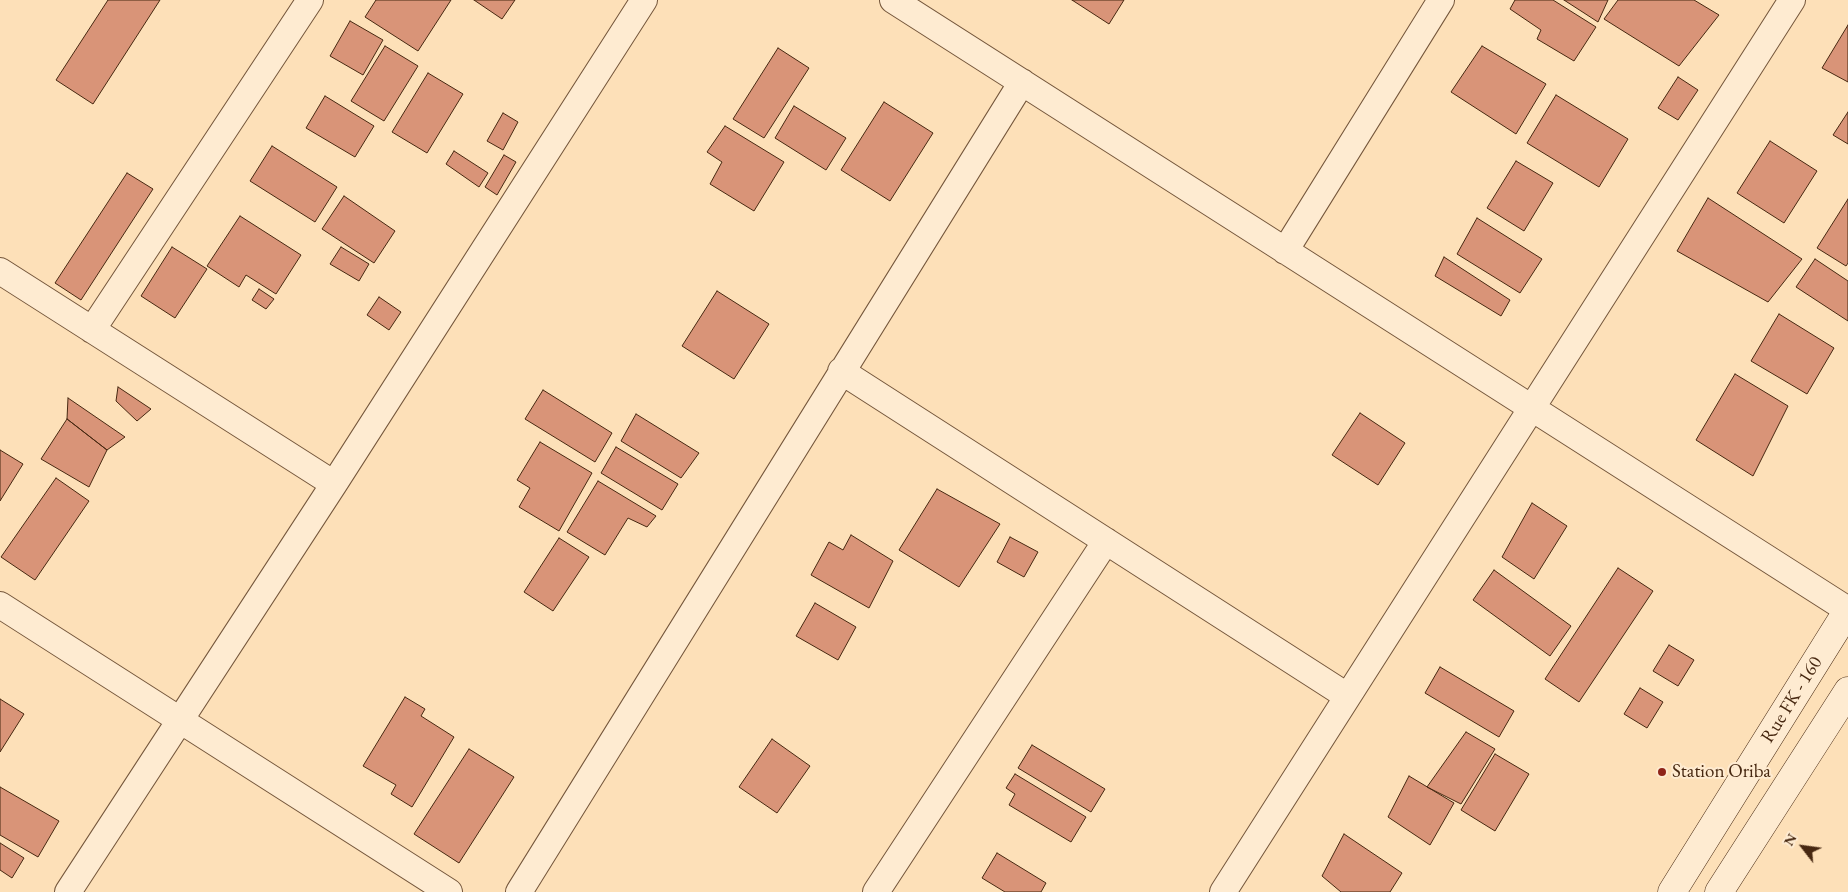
<!DOCTYPE html>
<style>
body{margin:0}
#map{position:relative;width:1848px;height:892px;overflow:hidden;background:#fde0b8;font-family:"EB Garamond",serif}
canvas{display:block}
.north{position:absolute;left:1778px;top:822px;width:50px;height:50px;-webkit-text-stroke:4px #feebd1;paint-order:stroke;rotate:300deg;font-size:14px;font-weight:700;line-height:20px;text-align:center;color:#472811}
.north::after{content:'';display:block;margin:auto;width:18px;height:22px;background:#472811;clip-path:polygon(50% 0,100% 100%,50% 72%,0 100%)}
</style>
<div id="map">
<canvas width="1848" height="892"></canvas>
<div class="north">N</div>
</div>
<script>
const ctx = document.querySelector('canvas').getContext('2d');
ctx.lineJoin = 'round';
function paint(path, color) { ctx.fillStyle = color; ctx.fill(path, 'evenodd'); }
const shape = rows => new Path2D(rows.map(r => 'M' + r).join(''));
function stroke(path, color, width, dash) { ctx.strokeStyle = color; ctx.lineWidth = width; ctx.lineCap = dash ? 'butt' : 'round'; ctx.setLineDash(dash || []); ctx.stroke(path); }
function write(font, color, halo, rows, align = 'center') {
  ctx.font = font + ' "EB Garamond",serif'; ctx.lineWidth = 4; ctx.setLineDash([]); ctx.textBaseline = 'middle'; ctx.strokeStyle = halo; ctx.fillStyle = color; for (const [text, x, y, turn = 0] of rows) {
    ctx.save(); ctx.translate(x, y); ctx.rotate((+turn || 0) * Math.PI / 180); ctx.textAlign = isNaN(turn) ? turn : align; if (halo) ctx.strokeText(text, 0, 0); ctx.fillText(text, 0, 0); ctx.restore();
  }
}
const building = shape([
 [108,0,160,0,93,104,56,80,108,0],
 [376,0,451,0,418,51,365,17,376,0],
 [474,0,515,0,502,19,474,0],
 [1072,0,1124,0,1109,24,1072,0],
 [1515,0,1553,0,1596,27,1574,61,1537,39,1541,30,1510,9,1515,0],
 [1564,0,1608,0,1598,22,1564,0],
 [1618,0,1694,0,1719,15,1679,66,1604,19,1618,0],
 [350,21,383,40,363,75,330,56,350,21],
 [1848,25,1848,82,1822,68,1848,25],
 [385,46,418,66,384,121,351,101,385,46],
 [1482,46,1546,84,1516,134,1451,92,1482,46],
 [778,48,809,68,764,138,733,119,778,48],
 [428,73,463,94,427,153,392,132,428,73],
 [1678,77,1698,90,1678,120,1658,108,1678,77],
 [1556,95,1628,139,1599,187,1527,143,1556,95],
 [325,96,374,126,355,157,306,128,325,96],
 [884,102,933,133,890,201,841,170,884,102],
 [794,106,846,138,826,170,775,138,794,106],
 [1848,112,1848,144,1833,135,1848,112],
 [503,113,518,122,503,150,487,141,503,113],
 [725,126,784,162,754,211,710,184,722,162,707,152,725,126],
 [1770,141,1817,171,1784,223,1737,193,1770,141],
 [272,146,337,187,315,222,250,181,272,146],
 [454,151,488,173,479,187,446,164,454,151],
 [504,155,516,162,497,195,485,187,504,155],
 [1516,161,1553,183,1524,231,1487,208,1516,161],
 [127,173,153,189,81,300,55,283,127,173],
 [344,196,395,231,374,263,322,229,344,196],
 [1708,198,1802,259,1768,302,1677,251,1708,198],
 [1848,199,1848,263,1846,266,1817,248,1848,199],
 [240,216,301,255,276,294,246,275,239,287,207,266,240,216],
 [1477,218,1542,259,1520,293,1457,254,1477,218],
 [172,247,207,269,175,318,141,296,172,247],
 [341,247,369,264,359,281,330,264,341,247],
 [1444,257,1510,300,1501,316,1435,276,1444,257],
 [1815,259,1848,281,1848,321,1796,287,1815,259],
 [259,289,274,299,266,309,252,300,259,289],
 [717,291,769,324,734,379,682,346,717,291],
 [379,297,401,312,389,330,367,315,379,297],
 [1779,314,1834,348,1807,394,1751,361,1779,314],
 [1735,374,1788,406,1753,476,1696,440,1735,374],
 [118,387,151,409,137,421,116,401,118,387],
 [543,390,612,433,595,462,525,419,543,390],
 [68,398,125,437,107,450,67,419,68,398],
 [1360,413,1405,443,1378,485,1332,455,1360,413],
 [636,414,699,453,681,478,621,441,636,414],
 [67,419,107,450,89,487,41,459,67,419],
 [540,442,592,473,559,531,519,507,530,488,517,480,540,442],
 [616,447,678,484,662,510,601,473,616,447],
 [0,450,23,464,0,501,0,450],
 [56,478,89,501,35,580,1,557,56,478],
 [598,481,656,516,647,527,628,518,605,555,567,532,598,481],
 [937,489,1000,524,959,587,899,550,937,489],
 [1532,503,1567,526,1534,579,1502,557,1532,503],
 [851,535,893,561,869,608,811,575,829,542,843,550,851,535],
 [1010,537,1038,552,1024,577,997,562,1010,537],
 [559,538,589,557,553,611,524,592,559,538],
 [1618,568,1653,591,1579,702,1545,679,1618,568],
 [1494,570,1571,626,1550,656,1473,600,1494,570],
 [815,603,856,627,838,660,796,636,815,603],
 [1669,645,1694,660,1678,686,1653,671,1669,645],
 [1440,667,1514,711,1499,737,1425,693,1440,667],
 [1640,688,1663,702,1647,728,1624,714,1640,688],
 [405,697,425,709,421,716,454,737,412,807,391,794,396,785,363,766,405,697],
 [0,699,24,714,0,752,0,699],
 [1466,732,1495,749,1461,804,1427,787,1466,732],
 [772,739,810,766,777,813,739,787,772,739],
 [1032,745,1105,789,1091,812,1018,768,1032,745],
 [469,749,514,777,459,863,414,834,469,749],
 [1495,754,1529,774,1495,831,1461,810,1495,754],
 [1015,774,1086,817,1071,842,1009,805,1015,794,1006,788,1015,774],
 [1409,776,1454,803,1430,845,1388,817,1409,776],
 [0,787,59,821,38,857,0,835,0,787],
 [1344,834,1402,873,1390,892,1341,892,1322,876,1344,834],
 [0,843,24,858,12,878,0,870,0,843],
 [997,853,1046,883,1041,892,1005,892,982,878,997,853]
]);
const minor = shape([
 [893,0,1848,610],
 [1285,251,1441,0],
 [0,271,334,484],
 [92,330,310,0],
 [841,371,1347,696],
 [0,605,449,892],
 [68,892,334,484,644,0],
 [519,892,1022,82],
 [876,892,1106,541],
 [1223,892,1792,0]
]);
const secondary = shape([
 [1672,892,1848,610],
 [1719,892,1848,691]
]);
const markers = [
 [1662,772,5,"#8f2418"]
];
const streetNames = [
 ["Rue FK - 160",1792,700,-58]
];
const poiNames = [
 ["Station Oriba",1672,772]
];
paint(building, '#d99478');
stroke(building, '#472811', 1);
stroke(minor, '#74563b', 28);
stroke(secondary, '#472811', 29);
stroke(minor, '#feebd1', 26);
stroke(secondary, '#feebd1', 28);
for (const [x, y, r, color] of markers) { const dot = new Path2D(); dot.arc(x, y, r, 0, 2 * Math.PI); ctx.fillStyle = color; ctx.fill(dot); stroke(dot, '#feebd1', 2); }
write('19px', '#472811', '#feebd1', streetNames);
write('19px', '#472811', '#feebd1', poiNames, 'left');
</script>
